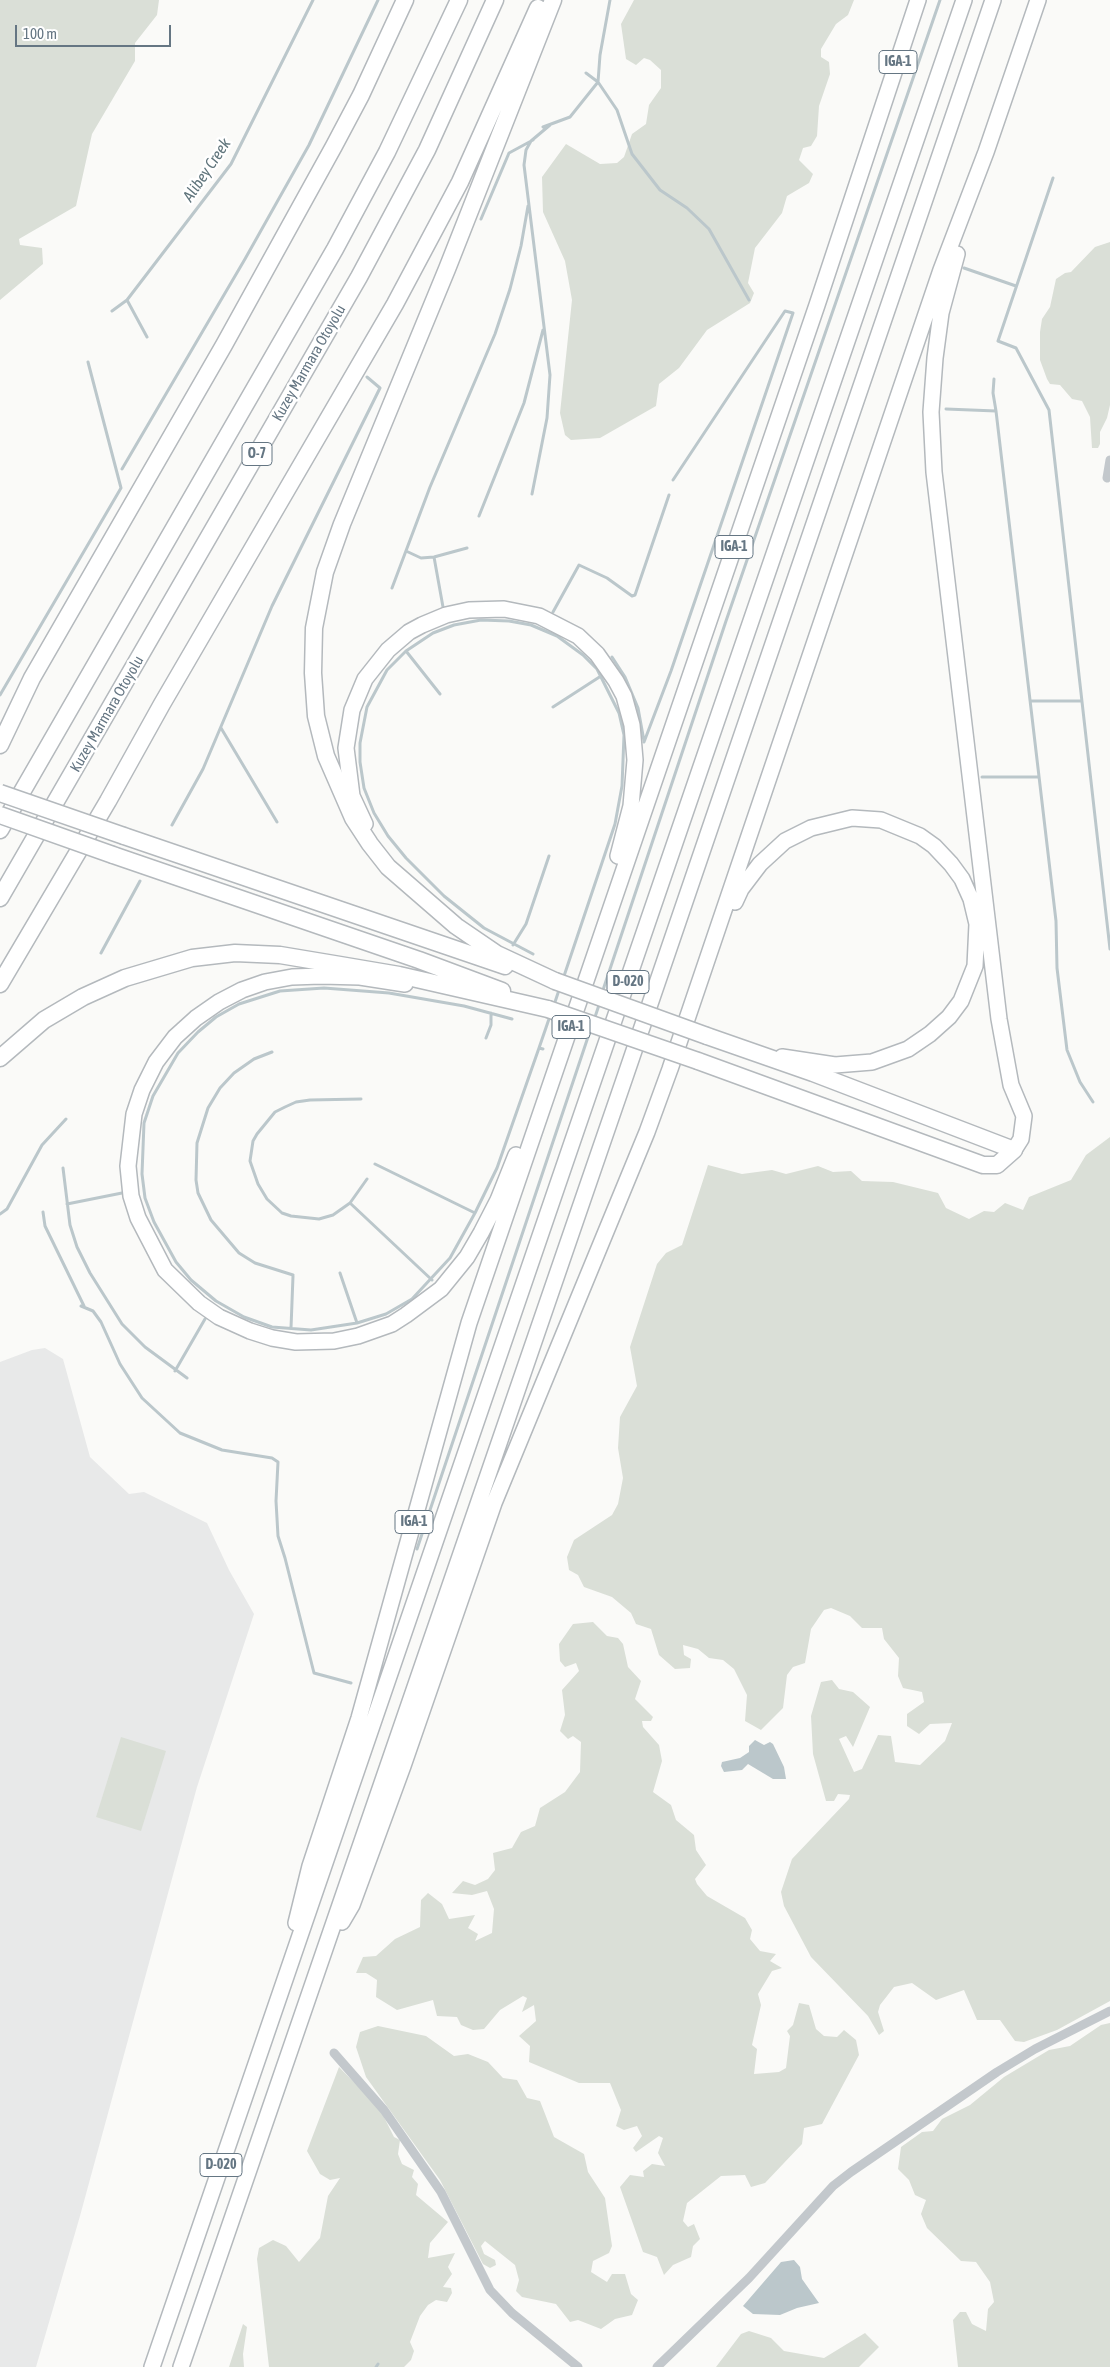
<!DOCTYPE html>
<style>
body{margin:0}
#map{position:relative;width:1110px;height:2367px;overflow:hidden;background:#fafaf8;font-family:"Asap Condensed",sans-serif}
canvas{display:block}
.scale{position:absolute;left:15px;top:25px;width:156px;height:22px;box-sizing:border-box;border:2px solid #657683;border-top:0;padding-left:6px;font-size:15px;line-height:18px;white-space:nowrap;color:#657683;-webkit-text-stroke:4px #fff;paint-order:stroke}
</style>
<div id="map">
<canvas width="1110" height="2367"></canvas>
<div class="scale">100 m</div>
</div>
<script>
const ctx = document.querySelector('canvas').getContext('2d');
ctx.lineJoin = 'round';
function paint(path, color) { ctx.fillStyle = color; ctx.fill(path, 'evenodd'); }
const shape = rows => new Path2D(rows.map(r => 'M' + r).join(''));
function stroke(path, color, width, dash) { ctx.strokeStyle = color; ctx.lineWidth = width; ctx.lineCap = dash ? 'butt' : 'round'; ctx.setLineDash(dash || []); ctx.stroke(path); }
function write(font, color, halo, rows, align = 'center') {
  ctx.font = font + ' "Asap Condensed",sans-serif'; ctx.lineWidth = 5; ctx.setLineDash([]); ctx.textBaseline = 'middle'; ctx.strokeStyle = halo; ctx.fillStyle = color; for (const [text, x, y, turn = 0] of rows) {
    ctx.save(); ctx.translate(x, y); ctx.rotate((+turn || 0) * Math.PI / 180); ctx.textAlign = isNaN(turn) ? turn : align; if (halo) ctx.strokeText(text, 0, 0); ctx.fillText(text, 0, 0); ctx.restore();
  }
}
const built = shape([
 [45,1348,63,1359,90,1457,129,1494,144,1492,207,1523,229,1570,254,1614,197,1787,80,2216,36,2367,0,2367,0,1362,32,1350]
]);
const green = shape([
 [0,0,159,0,157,15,135,43,135,61,92,134,76,206,19,239,20,245,42,248,43,264,0,300],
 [634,0,854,0,848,15,836,24,821,49,821,57,829,62,830,74,819,106,817,136,811,146,803,148,799,160,813,174,809,183,787,196,782,213,755,248,748,283,754,293,750,303,707,330,679,368,659,384,656,406,600,438,571,440,565,435,560,413,572,300,565,261,543,212,542,177,566,144,600,164,617,163,624,157,632,134,646,124,649,105,661,88,661,70,650,60,644,58,636,65,626,59,621,24],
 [1110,242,1110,405,1107,418,1100,432,1100,444,1098,448,1092,448,1090,417,1082,401,1072,399,1060,385,1050,384,1047,379,1040,360,1040,332,1042,319,1050,307,1056,279,1065,273,1071,272,1095,247],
 [1110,1137,1110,2001,1057,2030,1024,2042,1015,2041,1000,2020,977,2020,964,1990,936,2000,912,1983,894,1987,880,2005,878,2012,884,2031,879,2035,868,2016,811,1957,784,1906,781,1892,792,1859,849,1799,850,1795,838,1794,834,1801,826,1801,813,1754,811,1716,821,1682,832,1680,839,1689,853,1692,870,1707,853,1747,846,1736,839,1739,854,1772,862,1769,878,1735,891,1736,895,1762,920,1765,945,1741,952,1723,930,1724,919,1734,907,1726,907,1714,924,1702,922,1692,903,1688,898,1676,899,1658,884,1639,882,1628,862,1628,850,1616,831,1608,824,1610,811,1629,805,1663,793,1667,787,1675,783,1708,761,1730,745,1721,747,1695,734,1669,723,1660,709,1658,698,1649,683,1645,684,1655,691,1659,690,1668,675,1669,659,1655,651,1629,636,1624,631,1613,612,1597,584,1587,578,1575,569,1570,567,1557,574,1540,612,1515,618,1504,623,1478,618,1448,620,1417,637,1386,630,1347,657,1264,666,1253,682,1245,708,1165,742,1174,772,1170,786,1174,818,1166,833,1172,851,1171,862,1181,893,1182,938,1193,946,1208,969,1219,984,1211,994,1212,1005,1203,1023,1210,1029,1197,1071,1180,1086,1155],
 [593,1622,607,1636,618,1638,623,1644,628,1667,641,1681,635,1699,653,1717,651,1721,642,1721,643,1727,659,1745,662,1761,653,1792,671,1805,676,1820,694,1835,696,1850,706,1865,695,1879,697,1884,707,1896,745,1918,752,1930,750,1939,760,1951,776,1954,770,1961,782,1968,772,1971,758,1994,761,2005,752,2045,757,2049,754,2074,779,2072,786,2068,790,2036,787,2031,793,2025,799,2003,809,2005,816,2029,824,2036,837,2037,844,2030,856,2040,859,2055,822,2124,804,2128,802,2144,765,2183,751,2187,745,2175,721,2176,687,2203,683,2221,688,2227,694,2224,700,2239,693,2246,691,2257,673,2265,664,2275,657,2257,643,2252,620,2187,630,2175,644,2177,643,2171,652,2164,665,2166,658,2153,663,2138,659,2136,636,2152,633,2148,642,2136,637,2126,624,2130,616,2126,621,2110,610,2083,579,2083,529,2062,530,2046,519,2036,536,2021,534,2005,522,2012,527,1998,523,1996,500,2010,484,2029,473,2030,461,2025,457,2017,437,2016,433,2000,397,2010,376,1997,377,1980,366,1973,356,1973,363,1957,376,1956,395,1939,420,1927,421,1900,428,1893,442,1904,449,1919,475,1915,468,1928,478,1934,475,1941,492,1933,494,1909,487,1891,472,1895,452,1893,463,1881,475,1885,488,1879,495,1870,493,1853,512,1848,521,1832,535,1826,540,1808,565,1792,580,1772,581,1742,573,1736,568,1739,560,1731,565,1715,562,1690,579,1671,576,1663,565,1667,560,1661,559,1644,573,1624],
 [121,1737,166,1751,141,1831,96,1817],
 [1110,2023,1110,2367,958,2367,953,2320,960,2312,966,2312,972,2324,986,2331,988,2309,994,2302,990,2282,976,2262,961,2261,927,2228,921,2214,926,2200,915,2195,909,2180,898,2169,901,2147,922,2132,933,2131,942,2119,970,2105,1004,2077,1049,2050,1070,2046,1101,2025],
 [378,2026,426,2036,454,2056,468,2054,488,2062,503,2078,517,2080,527,2098,540,2101,554,2137,584,2154,588,2172,605,2198,612,2246,609,2253,593,2261,591,2272,607,2282,612,2274,625,2274,631,2294,638,2300,632,2315,615,2319,601,2329,578,2320,570,2322,556,2304,522,2297,516,2291,519,2280,515,2265,485,2241,481,2246,484,2254,495,2260,496,2265,490,2268,483,2264,440,2180,366,2077,356,2047,360,2032],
 [339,2067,380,2109,394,2137,400,2140,398,2154,402,2164,414,2170,412,2177,418,2184,416,2195,448,2222,430,2243,428,2258,455,2253,448,2267,452,2274,443,2287,451,2288,452,2293,447,2302,436,2300,428,2305,420,2316,410,2342,414,2351,411,2360,404,2367,269,2367,257,2259,259,2248,273,2240,286,2246,299,2262,320,2238,328,2196,340,2178,330,2180,320,2174,307,2151],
 [243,2324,247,2327,243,2354,244,2367,229,2367],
 [749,2331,771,2338,784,2351,824,2358,865,2333,879,2347,859,2367,716,2367,741,2334]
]);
const water = shape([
 [755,1740,764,1745,770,1742,773,1744,784,1767,786,1779,773,1779,748,1764,742,1770,724,1772,721,1766,722,1762,740,1758,749,1752,749,1746],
 [794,2260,800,2267,802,2279,819,2303,797,2308,780,2315,753,2314,743,2306,781,2262]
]);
const stream = shape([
 [586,73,598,82,617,110,632,154,660,190,687,208,709,229,749,300],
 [543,127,570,117,598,82,600,55,610,0],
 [1053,178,998,341,1016,348,1049,410,1110,949],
 [481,219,509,153,533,140],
 [964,268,1016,286],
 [127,300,147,337],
 [112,311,127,300,231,164,313,0],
 [946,409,996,411,993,393,994,379],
 [996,411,1056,921,1057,968,1067,1050,1080,1082,1093,1102],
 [122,469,245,259,309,145,378,0],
 [532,494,547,418,550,375,524,165,526,150,531,141,550,125],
 [479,516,524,403,543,330],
 [406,551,421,558,434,557,467,548],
 [434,557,443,607],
 [392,588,430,487,495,334,510,289,521,246,528,206],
 [553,612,579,565,607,578,632,596,635,595,669,495],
 [406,651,440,694],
 [612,657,625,677,638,708,644,741],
 [0,695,121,488,88,362],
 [1031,701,1081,701],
 [553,707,601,676],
 [221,728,277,822],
 [644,742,671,671,793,313,785,311,673,480],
 [982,777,1038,777],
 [172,825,203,769,272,606,380,388,367,377],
 [513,945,526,924,549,856],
 [101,953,140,881],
 [533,954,484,928,444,896,406,858,388,836,374,813,364,788,360,762,360,743,367,707,387,670,406,651,433,633,454,625,481,620,509,621,531,625,557,636,583,655,597,669,619,713,624,735,622,786,615,824,563,979],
 [602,993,726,621,940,0],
 [554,1005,560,987],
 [512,1019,464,1006,389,993,324,988,280,991,239,1004,216,1017,198,1032,178,1053,153,1096,144,1123,142,1174,145,1198,154,1222,176,1262,191,1280,216,1301,244,1317,272,1327,311,1330,357,1323,386,1314,412,1299,450,1258,475,1213,497,1168,539,1048],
 [594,1020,600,1002],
 [486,1038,491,1025,491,1013],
 [543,1049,539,1048,550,1016],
 [272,1052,254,1059,234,1073,220,1088,208,1108,197,1143,196,1180,198,1193,211,1220,239,1253,255,1263,293,1275],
 [361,1099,310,1100,296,1102,285,1107,275,1112,257,1134,253,1141,250,1161,258,1184,267,1199,282,1213,291,1216,319,1219,333,1215,350,1203,367,1179],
 [375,1164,475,1213],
 [63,1168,70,1225,77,1247,90,1273,122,1324,145,1347,187,1378],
 [350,1203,432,1280],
 [67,1204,122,1193],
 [43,1212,45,1226,84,1306],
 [0,1214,7,1209,42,1145,66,1119],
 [340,1273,357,1323],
 [81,1306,93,1311,101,1322,120,1364,142,1398,180,1433,222,1450,272,1458,278,1462,276,1501,278,1536,285,1558,314,1673,351,1683],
 [291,1328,293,1276],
 [175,1371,205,1319],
 [417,1549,591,1028],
 [376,2367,378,2364]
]);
const minor = shape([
 [1107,478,1110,460],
 [334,2053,384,2110,441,2192,490,2290,512,2313,578,2367],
 [657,2367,749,2278,833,2186,851,2172,997,2072,1035,2049,1110,2011]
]);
const trunk = shape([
 [957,254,941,313,935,358,931,412,934,472,999,1019,1011,1085,1024,1116,1021,1139,1014,1150],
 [365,824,352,796,346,748,352,710,365,679,388,650,409,632,422,625,446,615,469,610,504,609,539,616,578,636,597,654,616,681,624,696,632,725,635,760,631,806,618,856],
 [735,902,741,889,760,864,785,841,811,828,852,818,881,820,920,836,934,846,951,864,962,879,971,899,977,924,975,966,961,1001,949,1017,930,1034,908,1049,872,1062,835,1065,782,1057],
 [405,984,360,977,321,976,292,977,265,982,242,990,219,1002,196,1018,175,1037,156,1062,142,1090,134,1114,128,1166,131,1196,138,1218,165,1270,199,1303,219,1317,250,1331,272,1338,296,1342,334,1341,358,1336,392,1324,406,1315,441,1289,467,1257,481,1233,498,1200,516,1155],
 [342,1922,352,1905,403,1766,494,1503,647,1132,670,1069,941,270,986,152,1038,0],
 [296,1923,310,1866,359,1718,469,1323,817,305,918,0],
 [152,2367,964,0],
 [181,2367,625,1077,993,0]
]);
const motorway = shape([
 [553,0,447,269,342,524,325,572,314,628,313,673,316,716,326,756,353,818,370,844,388,867,456,926,497,954,555,981],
 [0,745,32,678,224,345,334,146,361,95,405,0],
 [0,830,335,249,387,152,459,0],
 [124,836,505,966],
 [113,855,419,960,502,991],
 [0,898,359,277,427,150,495,0],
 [0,984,108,801,162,704,395,304,460,182,538,8],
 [0,1058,44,1020,83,997,125,978,192,958,235,953,280,955,340,965,399,975,548,1009],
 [698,1061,983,1165,997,1165,1014,1150,813,1073,707,1036]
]);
const motorwayBridge = shape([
 [0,793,124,836],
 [0,815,113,855],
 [555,981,707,1036],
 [548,1009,698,1061]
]);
const shields = [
 [898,62,38],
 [257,454,30],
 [734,547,38],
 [628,982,42],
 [571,1027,38],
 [414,1522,38],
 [221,2165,42]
];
const shieldNames = [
 ["IGA-1",898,62],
 ["O-7",257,454],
 ["IGA-1",734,547],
 ["D-020",628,982],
 ["IGA-1",571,1027],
 ["IGA-1",414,1522],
 ["D-020",221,2165]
];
const streetNames = [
 ["Kuzey Marmara Otoyolu",309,363,-60],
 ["Kuzey Marmara Otoyolu",107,714,-60]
];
const waterNames = [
 ["Alibey Creek",207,170,-56]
];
paint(built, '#e8e9e9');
paint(green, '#dadfd7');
paint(water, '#bbc7cb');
stroke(stream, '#bbc7cb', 3);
stroke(trunk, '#b4b9bd', 18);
stroke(motorway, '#b4b9bd', 19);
stroke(minor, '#c3c8cc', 9);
stroke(trunk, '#fff', 15);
stroke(motorway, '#fff', 16);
stroke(motorwayBridge, '#b4b9bd', 19, []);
stroke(motorwayBridge, '#fff', 16);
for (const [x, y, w] of shields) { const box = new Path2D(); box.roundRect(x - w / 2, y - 11.5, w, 23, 4); ctx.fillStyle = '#fff'; ctx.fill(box); stroke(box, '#657683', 1); }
write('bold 14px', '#657683', null, shieldNames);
write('15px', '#657683', '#fff', streetNames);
write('italic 16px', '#60757c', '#fff', waterNames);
</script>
